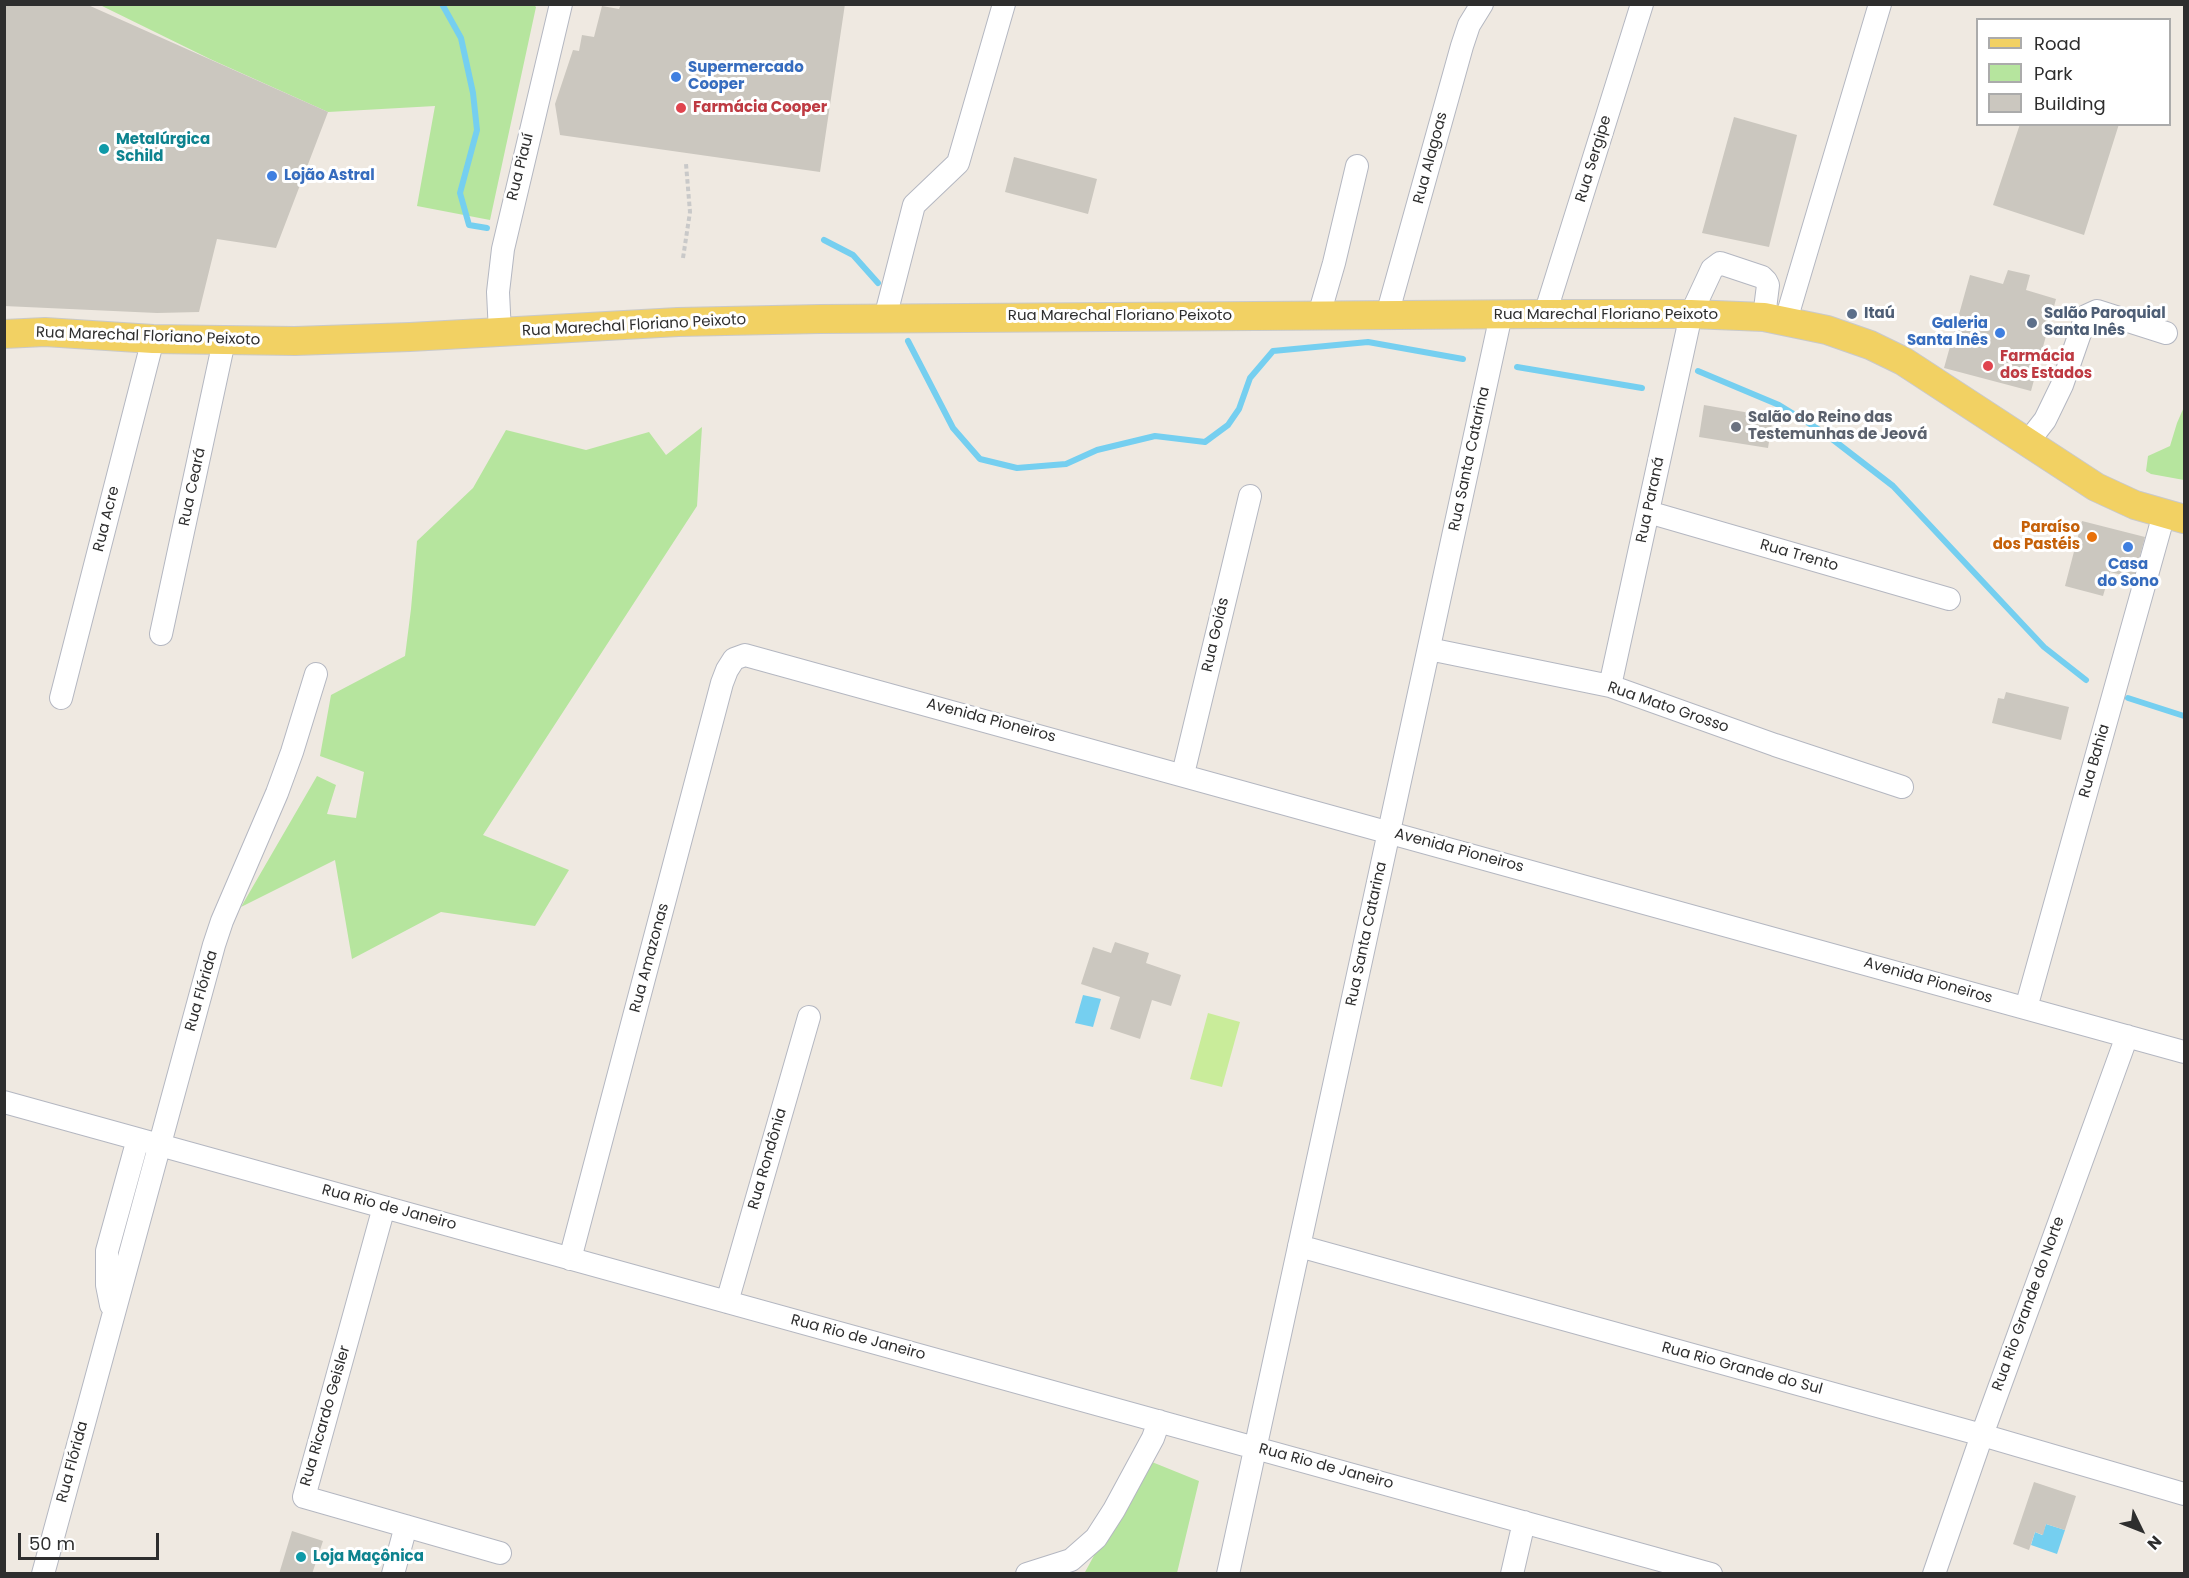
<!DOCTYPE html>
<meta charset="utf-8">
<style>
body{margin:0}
#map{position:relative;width:2189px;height:1578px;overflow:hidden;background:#efe9e1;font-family:Poppins,sans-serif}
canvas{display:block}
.frame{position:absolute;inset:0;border:6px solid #2e2e2e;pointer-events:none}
.legend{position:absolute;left:1976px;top:18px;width:195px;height:108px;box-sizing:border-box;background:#fff;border:2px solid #ababab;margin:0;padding:8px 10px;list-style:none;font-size:18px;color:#2e2e2e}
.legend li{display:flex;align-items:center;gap:12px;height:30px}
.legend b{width:30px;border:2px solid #ababab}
.north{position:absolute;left:2111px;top:1500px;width:60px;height:60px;-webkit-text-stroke:4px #fff;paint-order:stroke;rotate:133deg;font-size:16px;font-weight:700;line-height:24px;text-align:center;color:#2e2e2e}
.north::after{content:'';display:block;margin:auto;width:21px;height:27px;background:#2e2e2e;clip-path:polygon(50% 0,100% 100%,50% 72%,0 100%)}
.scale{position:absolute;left:18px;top:1533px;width:141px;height:27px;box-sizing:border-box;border:3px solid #2e2e2e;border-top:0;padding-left:8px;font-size:18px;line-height:21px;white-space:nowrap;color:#2e2e2e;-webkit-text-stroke:4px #fff;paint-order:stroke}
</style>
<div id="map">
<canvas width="2189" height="1578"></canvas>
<div class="frame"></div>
<ul class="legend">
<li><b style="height:8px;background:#f2d163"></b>Road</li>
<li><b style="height:16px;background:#b6e59e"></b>Park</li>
<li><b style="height:16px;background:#cbc7bf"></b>Building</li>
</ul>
<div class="north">N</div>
<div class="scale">50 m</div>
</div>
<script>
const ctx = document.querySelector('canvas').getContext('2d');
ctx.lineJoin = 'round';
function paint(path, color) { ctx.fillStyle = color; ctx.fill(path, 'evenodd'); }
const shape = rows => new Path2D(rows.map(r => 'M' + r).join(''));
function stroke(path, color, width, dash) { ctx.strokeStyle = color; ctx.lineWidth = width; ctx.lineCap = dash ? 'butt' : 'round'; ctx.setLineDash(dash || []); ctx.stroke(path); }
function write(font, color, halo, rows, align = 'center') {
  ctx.font = font + ' Poppins,sans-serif'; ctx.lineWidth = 6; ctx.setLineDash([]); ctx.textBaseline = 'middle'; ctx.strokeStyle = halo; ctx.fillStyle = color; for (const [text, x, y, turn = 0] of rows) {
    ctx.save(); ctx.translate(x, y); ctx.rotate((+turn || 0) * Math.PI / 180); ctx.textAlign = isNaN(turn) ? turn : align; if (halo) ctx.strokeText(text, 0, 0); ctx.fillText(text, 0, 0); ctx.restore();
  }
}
const green = shape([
 [100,5,534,5,536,7,490,220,417,206,435,106,328,112,210,59],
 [2184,407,2184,480,2151,474,2146,471,2148,456,2170,446,2177,423],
 [702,427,697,506,483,835,569,870,535,926,441,912,352,959,335,860,241,907,317,776,336,785,327,814,356,818,364,772,320,756,331,695,405,656,411,609,417,541,473,488,506,430,586,450,649,432,666,455],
 [1152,1462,1199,1481,1177,1573,1084,1574,1117,1513]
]);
const pitch = shape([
 [1208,1013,1240,1022,1222,1087,1190,1079]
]);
const water = shape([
 [1083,995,1101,999,1093,1027,1075,1023],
 [2046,1524,2065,1530,2057,1554,2031,1545,2035,1532,2042,1535]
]);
const stream = shape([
 [442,4,461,38,473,93,477,130,460,193,469,225,487,228],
 [824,240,853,255,878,283],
 [908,341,953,428,980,459,1017,468,1066,464,1097,450,1155,436,1205,442,1228,425,1239,409,1250,378,1273,351,1368,342,1463,359],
 [1517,367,1642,388],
 [1698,371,1779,405,1823,432,1893,486,2044,647,2086,680],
 [2128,698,2184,716]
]);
const building = shape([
 [621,4,845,4,820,172,560,135,555,104,573,50,579,51,582,35,594,37,602,6,619,9],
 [4,5,88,5,328,112,276,248,217,239,199,312,157,313,4,306],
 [1734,117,1797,135,1769,247,1702,233],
 [2020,124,2119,124,2084,235,1993,205],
 [1014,157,1097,179,1088,214,1005,192],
 [2008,270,2030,275,2026,290,2056,299,2031,391,1944,368,1970,275,2003,284],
 [1704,405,1773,417,1768,448,1699,437],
 [2082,521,2145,537,2134,578,2110,572,2103,596,2065,586],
 [2006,692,2069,707,2061,740,1992,723,1998,698,2004,699],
 [1115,942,1149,953,1146,963,1181,975,1171,1006,1152,1000,1140,1039,1110,1029,1120,997,1081,984,1093,947,1111,953],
 [2034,1482,2076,1496,2065,1530,2046,1524,2043,1535,2035,1532,2029,1550,2013,1544],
 [292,1531,323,1541,312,1574,279,1574]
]);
const path = shape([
 [683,258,690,212,686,164]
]);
const minor = shape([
 [1545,314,1642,4],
 [1319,315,1334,263,1357,166],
 [1387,315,1462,46,1469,25,1482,4],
 [885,318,914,205,958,163,1004,4],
 [1786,320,1880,4],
 [500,333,498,292,503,249,561,4],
 [2027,443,2045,420,2062,385,2086,316,2097,311,2166,333],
 [1648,512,1949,599],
 [161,634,224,341],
 [1429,649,1610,686,1775,745,1902,787],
 [1610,686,1691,314,1712,269,1720,263,1762,277,1766,281,1768,285,1764,317],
 [61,698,153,339],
 [1183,774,1250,496],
 [2026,1008,2164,514],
 [4,1102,1711,1574],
 [384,1207,304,1497,500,1553],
 [1299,1246,1982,1435,2184,1494],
 [570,1259,722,683,727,670,734,659,745,655,2184,1052],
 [727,1302,809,1017],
 [111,1305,107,1285,107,1251,138,1139],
 [43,1574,214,945,222,921,277,793,292,752,316,674],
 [393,1574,406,1526],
 [1027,1574,1071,1560,1096,1538,1114,1510,1153,1438,1159,1421],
 [1228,1574,1501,315],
 [1512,1574,1524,1522],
 [1934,1574,1982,1435,2127,1036]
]);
const major = shape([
 [4,334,45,332,153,339,295,341,410,337,678,322,820,319,1545,314,1691,314,1764,317,1827,330,1870,345,1903,361,2096,487,2135,505,2184,519]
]);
const markers = [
 [676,77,6,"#3f7fe0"],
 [681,108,6,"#e0444e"],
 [104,149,6,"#0f9aa8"],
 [272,176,6,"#3f7fe0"],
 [1852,314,6,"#5c6f8a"],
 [2032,323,6,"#5c6f8a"],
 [2000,333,6,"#3f7fe0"],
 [1988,366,6,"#e0444e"],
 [1736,427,6,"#6b7280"],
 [2092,537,6,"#e8710a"],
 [2128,547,6,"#3f7fe0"],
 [301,1557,6,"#0f9aa8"]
];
const shopNames = [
 ["Supermercado",688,68],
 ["Cooper",688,85],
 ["Lojão Astral",284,176],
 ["Galeria",1988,324,"right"],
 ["Santa Inês",1988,341,"right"],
 ["Casa",2128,565,"center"],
 ["do Sono",2128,582,"center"]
];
const healthNames = [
 ["Farmácia Cooper",693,108],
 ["Farmácia",2000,357],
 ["dos Estados",2000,374]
];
const cultureNames = [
 ["Metalúrgica",116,140],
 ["Schild",116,157],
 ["Loja Maçônica",313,1557]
];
const streetNames = [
 ["Rua Alagoas",1431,158,-75],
 ["Rua Sergipe",1594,159,-73],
 ["Rua Piauí",521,167,-76],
 ["Rua Marechal Floriano Peixoto",1606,315],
 ["Rua Marechal Floriano Peixoto",1120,316],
 ["Rua Marechal Floriano Peixoto",634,326,-3],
 ["Rua Marechal Floriano Peixoto",148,337,2],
 ["Rua Santa Catarina",1470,459,-78],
 ["Rua Ceará",193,487,-78],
 ["Rua Paraná",1651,500,-78],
 ["Rua Acre",107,519,-76],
 ["Rua Trento",1799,556,16],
 ["Rua Goiás",1216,635,-77],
 ["Rua Mato Grosso",1668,708,19],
 ["Avenida Pioneiros",991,721,15],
 ["Rua Bahia",2095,761,-74],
 ["Avenida Pioneiros",1459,851,15],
 ["Rua Santa Catarina",1367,934,-78],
 ["Rua Amazonas",650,958,-75],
 ["Avenida Pioneiros",1928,981,16],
 ["Rua Flórida",202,991,-74],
 ["Rua Rondônia",768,1159,-74],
 ["Rua Rio de Janeiro",389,1208,15],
 ["Rua Rio Grande do Norte",2029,1304,-70],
 ["Rua Rio de Janeiro",858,1338,15],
 ["Rua Rio Grande do Sul",1742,1369,15],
 ["Rua Ricardo Geisler",326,1416,-74],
 ["Rua Flórida",73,1462,-75],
 ["Rua Rio de Janeiro",1326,1467,15]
];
const serviceNames = [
 ["Itaú",1864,314],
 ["Salão Paroquial",2044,314],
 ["Santa Inês",2044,331]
];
const worshipNames = [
 ["Salão do Reino das",1748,418],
 ["Testemunhas de Jeová",1748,435]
];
const foodNames = [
 ["Paraíso",2080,528],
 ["dos Pastéis",2080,545]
];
paint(green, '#b6e59e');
paint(pitch, '#c9ec9a');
paint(water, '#75cff0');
stroke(stream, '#75cff0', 6);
paint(building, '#cbc7bf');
stroke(minor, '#b4b7c1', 24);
stroke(major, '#c9c9c9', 30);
stroke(path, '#c9c9c9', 4, [4.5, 3]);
stroke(minor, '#fff', 22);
stroke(major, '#f2d163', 28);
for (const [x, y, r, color] of markers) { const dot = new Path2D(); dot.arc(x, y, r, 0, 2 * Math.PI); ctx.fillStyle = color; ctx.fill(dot); stroke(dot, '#fff', 2); }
write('bold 15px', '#366cbe', '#fff', shopNames, 'left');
write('bold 15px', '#be3a42', '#fff', healthNames, 'left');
write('bold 15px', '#0d838f', '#fff', cultureNames, 'left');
write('15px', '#2e2e2e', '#fff', streetNames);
write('bold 15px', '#4e5e75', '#fff', serviceNames, 'left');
write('bold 15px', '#5b616d', '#fff', worshipNames, 'left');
write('bold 15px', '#c56008', '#fff', foodNames, 'right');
</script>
